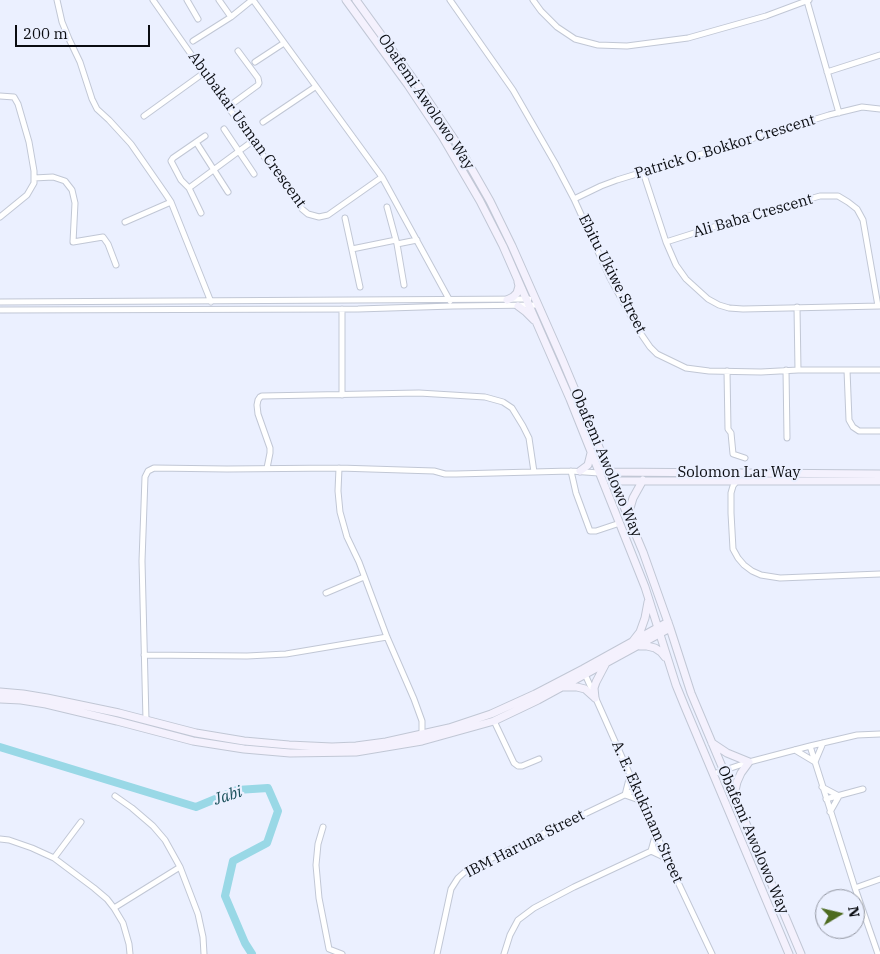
<!DOCTYPE html>
<style>
body{margin:0}
#map{position:relative;width:880px;height:954px;overflow:hidden;background:#ebf0ff;font-family:"IBM Plex Serif",serif}
canvas{display:block}
.north{position:absolute;left:815px;top:889px;width:50px;height:50px;box-sizing:border-box;background:#ebf0ff;border:1px solid #9195a0;border-radius:50%;rotate:81deg;font-size:14px;font-weight:700;line-height:20px;text-align:center;color:#0a0c11}
.north::after{content:'';display:block;margin:auto;width:18px;height:22px;background:#4d6b20;clip-path:polygon(50% 0,100% 100%,50% 72%,0 100%)}
.scale{position:absolute;left:15px;top:25px;width:135px;height:22px;box-sizing:border-box;border:2px solid #0a0c11;border-top:0;padding-left:6px;font-size:15px;line-height:18px;white-space:nowrap;color:#0a0c11;-webkit-text-stroke:4px #ebf0ff;paint-order:stroke}
</style>
<div id="map">
<canvas width="880" height="954"></canvas>
<div class="north">N</div>
<div class="scale">200 m</div>
</div>
<script>
const ctx = document.querySelector('canvas').getContext('2d');
ctx.lineJoin = 'round';
const shape = rows => new Path2D(rows.map(r => 'M' + r).join(''));
function stroke(path, color, width, dash) { ctx.strokeStyle = color; ctx.lineWidth = width; ctx.lineCap = dash ? 'butt' : 'round'; ctx.setLineDash(dash || []); ctx.stroke(path); }
function write(font, color, halo, rows, align = 'center') {
  ctx.font = font + ' "IBM Plex Serif",serif'; ctx.lineWidth = 4.5; ctx.setLineDash([]); ctx.textBaseline = 'middle'; ctx.strokeStyle = halo; ctx.fillStyle = color; for (const [text, x, y, turn = 0] of rows) {
    ctx.save(); ctx.translate(x, y); ctx.rotate((+turn || 0) * Math.PI / 180); ctx.textAlign = isNaN(turn) ? turn : align; if (halo) ctx.strokeText(text, 0, 0); ctx.fillText(text, 0, 0); ctx.restore();
  }
}
const river = shape([
 [0,747,196,807,237,790,268,788,278,811,267,843,233,861,225,896,245,943,252,954]
]);
const street = shape([
 [57,0,62,22,69,39,80,62,92,99,97,109,109,120,131,144,165,193,171,202,211,302],
 [153,0,228,107,302,209,308,214,319,217,328,215,382,177],
 [187,0,198,19],
 [219,0,231,17],
 [253,0,382,177,450,301],
 [450,0,513,90,555,163,574,199,610,278,639,331,650,347,657,354,686,368,709,371,761,372,798,370,880,370],
 [533,0,541,11,557,27,575,39,598,45,627,46,688,38,766,16,809,0],
 [807,1,839,113],
 [193,41,231,17,252,0],
 [255,62,284,43],
 [827,72,880,55],
 [0,96,14,97,18,104,29,142,34,171,34,183,27,195,0,217],
 [228,107,258,85,259,83,258,78,238,51],
 [144,116,205,72],
 [263,122,315,87],
 [224,129,254,174],
 [196,142,228,192],
 [643,172,666,242,676,265,686,279,708,299,719,305,729,308,743,309,880,306],
 [34,178,53,177,65,181,72,190,75,203,73,242,103,237,108,244,116,265],
 [189,188,181,180,171,161,173,158,205,136],
 [574,199,601,186,617,180,829,115,862,107,880,109],
 [387,207,397,244,404,285],
 [201,213,189,188,254,140],
 [345,218,360,287],
 [125,222,171,202],
 [666,242,745,217,820,196,838,196,848,202,857,209,863,220,878,306],
 [397,244,417,240],
 [352,249,396,240],
 [0,302,529,299],
 [797,307,798,370],
 [0,310,358,309,453,306,538,305],
 [786,370,787,438],
 [847,370,849,420,853,427,859,431,880,431],
 [727,371,728,429,731,433,733,454,745,458],
 [342,395,342,309],
 [267,468,270,453,270,448,258,414,257,405,258,400,260,397,262,396,419,393,485,397,503,402,512,408,523,426,529,438,534,472],
 [339,468,338,491,340,512,347,537,359,562,387,637,414,699,422,721,422,734],
 [571,471,576,493,590,531,596,531,620,523],
 [736,482,733,486,731,493,731,513,733,549,738,558,744,565,752,571,761,575,780,578,880,574],
 [326,593,364,577],
 [144,655,247,656,286,654,387,637],
 [584,672,676,878,712,954],
 [146,720,142,561,145,477,148,471,154,468,227,469,339,468,434,471,445,474,456,474,571,471,599,473],
 [494,721,514,763,518,766,522,766,539,759],
 [810,746,855,888,878,954],
 [795,750,815,762,823,743],
 [713,774,749,762,810,746,857,735,880,734],
 [630,775,625,795,642,801],
 [822,787,839,796,830,812],
 [826,799,863,789],
 [323,827,318,844,316,865,319,898,329,949,342,954],
 [656,833,651,851,668,859],
 [0,839,9,840,32,848,54,858,94,888,107,899,114,908,123,923,129,944,130,954],
 [54,858,81,822],
 [180,867,198,914,203,937,204,954],
 [855,888,880,879],
 [114,908,180,867,165,840,153,826,132,808,115,796],
 [437,954,451,889,458,878,467,870,637,789],
 [504,954,510,935,518,920,534,908,574,887,662,846]
]);
const secondary = shape([
 [346,0,408,85,442,136,480,201,503,246,570,399,645,587,676,685,685,707,789,954],
 [356,0,419,87,458,145,490,201,512,246,562,359,643,552,670,628,691,693,801,954],
 [507,300,513,297,517,293,519,286,518,282],
 [518,306,526,312,534,320],
 [580,471,588,465,591,453],
 [605,472,880,474],
 [611,481,880,481],
 [628,515,633,498,643,480],
 [633,641,640,632,645,618,648,602],
 [640,646,647,646,655,648,661,652,665,657],
 [564,687,577,687,585,689,595,698],
 [0,692,23,694,47,698,119,713,196,733,244,741,289,745,332,747,356,746,386,742,449,728,491,714,535,694,583,669,668,622],
 [595,698,594,688,596,682,606,663],
 [0,699,21,700,46,704,117,721,193,741,244,749,290,753,356,752,422,741,494,721,538,700,670,628],
 [712,743,727,753,749,762,741,773,737,782,734,795]
]);
const streetNames = [
 ["Obafemi Awolowo Way",426,102,56],
 ["Abubakar Usman Crescent",247,130,54],
 ["Patrick O. Bokkor Crescent",725,147,-17],
 ["Ali Baba Crescent",753,216,-16],
 ["Ebitu Ukiwe Street",612,274,63],
 ["Obafemi Awolowo Way",606,463,67],
 ["Solomon Lar Way",739,473],
 ["A. E. Ekukinam Street",647,812,66],
 ["Obafemi Awolowo Way",753,840,67],
 ["IBM Haruna Street",525,844,-27]
];
const waterNames = [
 ["Jabi",228,796,-18]
];
stroke(river, '#99d8e6', 8);
stroke(street, '#c1c7d5', 7);
stroke(secondary, '#c1c7d5', 9);
stroke(street, '#fff', 5);
stroke(secondary, '#f4f1fd', 7);
write('15px', '#0a0c11', '#ebf0ff', streetNames);
write('italic 16px', '#1a505b', '#ebf0ff', waterNames);
</script>
